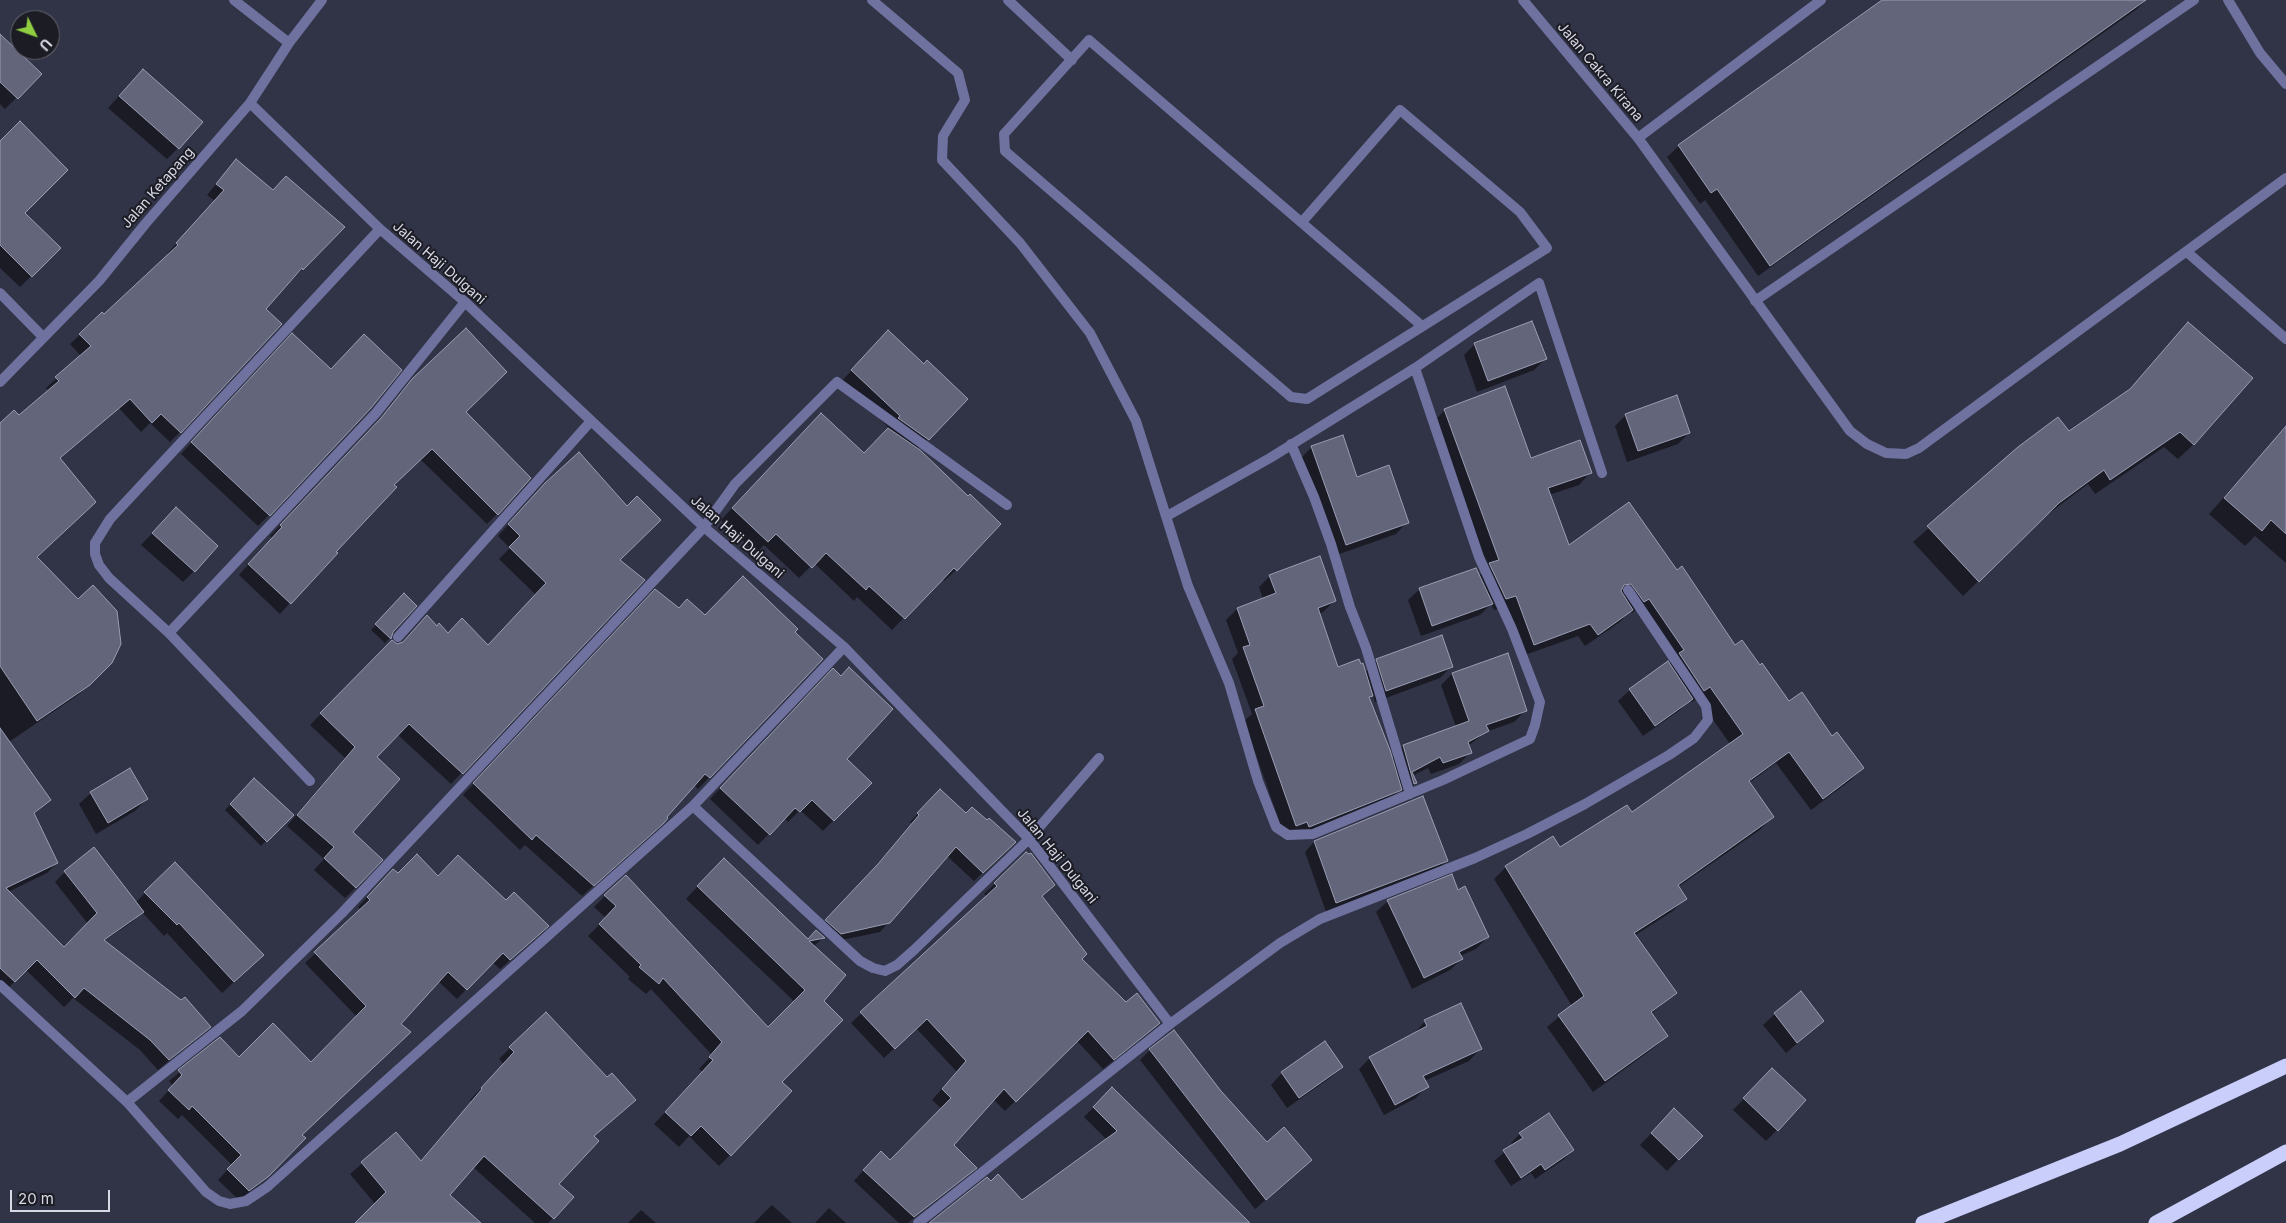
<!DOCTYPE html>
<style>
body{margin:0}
#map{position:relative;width:2286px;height:1223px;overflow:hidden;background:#313346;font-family:Inter,sans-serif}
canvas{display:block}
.north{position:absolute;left:10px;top:10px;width:50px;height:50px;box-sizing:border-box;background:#1b1c24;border:1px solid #666771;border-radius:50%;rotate:132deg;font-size:14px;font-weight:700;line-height:20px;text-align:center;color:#d7d8e4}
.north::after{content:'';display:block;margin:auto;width:18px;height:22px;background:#8fcd41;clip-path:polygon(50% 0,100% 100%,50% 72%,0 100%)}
.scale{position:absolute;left:10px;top:1190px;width:100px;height:22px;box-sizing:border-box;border:2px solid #d7d8e4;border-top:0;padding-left:6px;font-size:15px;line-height:18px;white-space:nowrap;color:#d7d8e4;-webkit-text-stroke:4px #1b1c24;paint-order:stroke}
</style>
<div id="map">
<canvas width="2286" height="1223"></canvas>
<div class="north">U</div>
<div class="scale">20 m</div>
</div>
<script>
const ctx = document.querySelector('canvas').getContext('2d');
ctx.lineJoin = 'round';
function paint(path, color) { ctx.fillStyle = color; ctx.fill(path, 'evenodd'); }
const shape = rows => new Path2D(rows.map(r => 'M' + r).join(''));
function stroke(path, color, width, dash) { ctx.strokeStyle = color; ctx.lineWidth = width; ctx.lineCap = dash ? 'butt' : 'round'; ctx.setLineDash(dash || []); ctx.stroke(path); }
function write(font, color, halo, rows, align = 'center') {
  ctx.font = font + ' Inter,sans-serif'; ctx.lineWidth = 4; ctx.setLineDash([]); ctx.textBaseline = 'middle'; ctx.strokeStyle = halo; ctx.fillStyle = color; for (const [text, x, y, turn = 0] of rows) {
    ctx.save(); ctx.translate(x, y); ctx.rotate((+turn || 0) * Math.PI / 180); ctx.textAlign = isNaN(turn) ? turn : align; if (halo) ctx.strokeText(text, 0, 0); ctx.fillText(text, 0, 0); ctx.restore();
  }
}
const shadow = shape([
 [1884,0,2146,0,2137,9,1758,276,1705,200,1700,204,1667,157,1679,146],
 [0,51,40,74,5,109,0,104],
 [132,82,178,148,167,159,108,108],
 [0,143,23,213,60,248,20,287,0,268],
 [227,171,273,191,343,227,264,309,180,432,170,442,150,423,141,432,119,408,59,459,36,558,111,663,78,695,0,748,0,424,19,417,49,391,46,388,81,356,70,344,169,255,167,254,215,201,207,195],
 [2173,339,2194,444,2178,459,2164,447,2095,494,2088,484,2043,518,1963,596,1913,542,2019,448,2069,433,2126,394],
 [877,343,928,439,917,450,956,570,944,581,942,578,892,630,857,597,854,601,814,563,799,578,764,545,756,553,721,520,810,426,864,455,889,428,841,382],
 [1475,344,1545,359,1534,370,1477,392,1464,355],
 [281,346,331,370,269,515,258,526,181,454],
 [413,380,464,412,497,514,487,524,420,459,393,485,280,614,239,575,272,538,270,536,371,430],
 [1445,410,1530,459,1590,473,1579,485,1549,495,1568,547,1677,572,1734,646,1789,703,1863,768,1851,780,1811,810,1776,763,1749,783,1772,817,1761,829,1678,887,1685,899,1673,911,1634,936,1675,993,1651,1014,1667,1036,1655,1047,1593,1092,1547,1027,1572,1006,1494,879,1506,867,1559,849,1631,814,1730,744,1698,698,1692,702,1690,700,1680,710,1643,736,1618,701,1630,690,1673,661,1636,610,1632,613,1630,611,1620,622,1585,646,1578,636,1522,656,1504,607,1494,610,1491,604,1480,615,1421,636,1408,600,1420,589,1479,576,1486,569,1433,422],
 [1626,415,1689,433,1678,444,1627,462,1615,426],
 [2286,428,2286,563,2255,536,2245,546,2209,514],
 [1312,447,1357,478,1407,522,1396,534,1334,556,1300,459],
 [534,496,643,580,451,784,397,734,376,757,351,832,356,887,345,898,314,870,324,859,287,826,345,758,310,725,392,642,397,645,437,627,448,634,488,647,536,595,499,559,510,548,498,536],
 [165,520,194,571,183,582,141,545],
 [1270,576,1334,601,1323,612,1318,614,1338,668,1365,672,1377,660,1451,667,1440,678,1375,702,1373,694,1368,699,1391,759,1403,746,1456,727,1441,685,1452,674,1526,710,1514,722,1486,732,1468,746,1471,752,1459,764,1431,774,1428,768,1412,776,1416,783,1404,794,1401,789,1389,800,1299,838,1285,837,1244,721,1252,714,1232,659,1238,653,1226,620,1237,609,1263,599,1259,587],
 [404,595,390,638,385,643,371,630],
 [644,602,705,617,794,632,822,659,698,789,694,785,651,834,582,896,525,845,520,850,463,795],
 [841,677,845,759,870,783,823,831,800,810,788,822,784,818,758,845,710,799,823,681],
 [0,762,50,800,33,815,57,863,47,873,8,892,64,948,88,924,55,882,65,872,135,903,175,863,251,966,222,993,167,933,164,936,142,912,132,922,104,941,209,1027,158,1070,140,1050,73,998,64,1007,26,970,4,992,0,988],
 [254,780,292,815,261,846,225,810],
 [940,790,966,814,1014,842,974,881,947,856,880,932,832,942,818,929,869,874,912,824,910,822],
 [91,793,147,799,135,811,96,834,79,804],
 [1314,842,1446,861,1437,871,1326,912,1305,852],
 [1026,854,1041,897,1080,960,1126,1003,1159,1023,1103,1069,1077,1041,1005,1111,993,1099,952,1145,975,1168,908,1223,899,1223,854,1181,870,1163,890,1162,942,1109,932,1100,957,1072,916,1028,884,1058,851,1023,988,897,984,894],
 [712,871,808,940,823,938,813,947,822,1001,780,1082,730,1155,719,1166,689,1136,679,1147,654,1124,703,1072,699,1069,712,1055,651,989,646,994,628,979,630,977,588,936,606,918,594,907,605,896,768,1029,795,1002,686,899],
 [398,875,438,878,537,936,500,969,492,962,457,999,438,981,301,1135,304,1138,257,1186,239,1200,218,1180,232,1165,182,1115,178,1119,159,1101,173,1086,169,1081,220,1039,239,1059,311,1064,357,1017,305,963,361,910,358,907,383,880],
 [1457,892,1488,937,1476,949,1460,956,1462,959,1450,970,1412,989,1376,912,1388,901],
 [1775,1014,1823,1021,1786,1053,1763,1025],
 [1425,1021,1480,1049,1469,1061,1424,1081,1427,1086,1416,1098,1384,1115,1359,1069,1370,1058,1414,1034],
 [510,1048,607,1079,634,1100,593,1137,557,1184,553,1218,548,1223,535,1223,473,1167,449,1196,479,1223,357,1223,375,1204,350,1174,396,1134,420,1162,472,1101,470,1100,504,1064,499,1059],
 [1150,1050,1220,1091,1267,1144,1300,1170,1255,1209,1140,1060],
 [1342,1067,1330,1078,1287,1108,1271,1085,1282,1073],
 [1761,1081,1777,1130,1766,1141,1733,1110],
 [1112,1089,1244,1218,931,1223,1022,1202,1107,1140,1084,1117],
 [1674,1110,1701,1136,1667,1171,1640,1145],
 [1520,1134,1573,1150,1563,1160,1535,1179,1531,1173,1511,1186,1494,1161,1512,1146,1511,1143],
 [772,1205,792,1223,754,1223],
 [829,1208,846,1223,815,1223],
 [641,1210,656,1223,628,1223]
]);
const building = shape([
 [1882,0,2146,0,1770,266,1717,189,1711,193,1678,145,1882,0],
 [0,34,42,74,18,99,0,82,0,34],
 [143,69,203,122,179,149,119,96,143,69],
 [20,121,68,170,25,213,61,248,32,277,0,245,0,141,20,121],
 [236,159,273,190,286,176,345,227,303,270,302,268,266,309,282,324,181,433,161,414,152,423,130,399,60,458,96,502,37,557,78,599,93,585,117,611,121,644,112,663,90,685,37,721,0,666,0,423,14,410,19,415,59,381,55,377,91,346,79,334,102,312,104,314,178,245,176,243,224,190,216,184,236,159],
 [1532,321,1547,359,1488,381,1474,343,1532,321],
 [2188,322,2253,378,2194,445,2180,432,2110,480,2104,470,2059,503,1979,582,1927,526,2018,447,2058,417,2069,431,2130,389,2188,322],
 [466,328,507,372,466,412,531,478,498,515,432,449,394,485,397,487,336,552,338,553,291,604,248,564,282,527,280,525,381,418,412,379,466,328],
 [888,330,924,364,927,360,968,399,929,440,898,418,900,416,851,370,888,330],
 [292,333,331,369,364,334,402,370,371,408,270,516,191,442,292,333],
 [1505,386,1531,458,1580,440,1592,473,1548,488,1569,545,1629,502,1677,570,1682,566,1735,645,1742,640,1760,665,1762,663,1789,701,1802,692,1832,736,1837,732,1864,768,1823,799,1789,752,1749,781,1774,817,1678,885,1687,899,1634,933,1677,993,1651,1012,1668,1036,1605,1081,1558,1015,1584,996,1505,866,1553,836,1560,847,1627,805,1632,812,1743,734,1710,687,1704,691,1679,653,1684,650,1649,599,1644,602,1631,584,1624,585,1621,591,1633,610,1598,635,1590,624,1534,645,1516,596,1506,599,1489,563,1499,560,1444,409,1505,386],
 [1677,395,1690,433,1638,451,1625,414,1677,395],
 [821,413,864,453,888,428,920,450,968,496,970,494,1001,524,957,571,954,568,905,619,869,586,866,590,826,553,812,568,776,534,768,542,732,508,821,413],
 [2286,426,2286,534,2271,520,2262,531,2224,498,2286,426],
 [1343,435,1357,477,1389,465,1409,523,1346,545,1311,446,1343,435],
 [579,452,627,506,637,496,661,520,620,560,645,580,463,774,409,724,377,757,400,779,353,832,383,860,356,888,324,858,334,847,297,815,355,747,320,713,392,640,397,644,403,642,427,615,437,626,439,623,448,633,462,618,488,645,546,583,509,547,520,536,508,524,545,483,579,452],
 [176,507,218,546,195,572,152,533,176,507],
 [1320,556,1336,601,1318,608,1338,667,1359,659,1361,664,1363,663,1373,696,1369,697,1390,750,1402,790,1309,827,1307,822,1296,826,1255,709,1264,706,1243,647,1250,645,1237,608,1276,593,1269,575,1320,556],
 [1476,568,1493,604,1432,626,1419,588,1476,568],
 [743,576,798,629,795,632,823,659,710,778,705,774,667,817,668,818,664,823,594,886,536,835,532,840,473,783,655,589,679,608,687,599,705,615,743,576],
 [404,593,417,606,393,632,391,639,375,624,404,593],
 [1442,635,1453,667,1386,691,1376,659,1442,635],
 [1508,653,1527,711,1486,725,1489,731,1468,742,1472,753,1443,763,1440,757,1412,772,1417,783,1414,784,1403,745,1469,721,1452,673,1508,653],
 [1668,661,1693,699,1655,726,1629,689,1668,661],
 [849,667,893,709,847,759,872,783,834,821,812,800,800,812,795,808,770,835,720,788,833,668,841,676,849,667],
 [0,728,51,800,34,813,58,863,6,888,64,947,97,913,64,871,94,847,144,912,104,940,181,1000,185,997,211,1027,169,1060,150,1040,84,988,75,998,37,960,15,982,0,968,0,728],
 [130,768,148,799,108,823,90,792,130,768],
 [254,778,294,815,267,842,230,804,254,778],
 [940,789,966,813,972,807,987,820,989,818,1016,842,983,873,956,847,890,923,841,934,825,920,878,864,919,815,917,813,940,789],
 [1423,796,1448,861,1336,903,1314,841,1423,796],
 [1026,852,1029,854,1031,853,1055,885,1042,896,1087,954,1082,959,1126,1002,1137,993,1160,1023,1114,1060,1088,1031,1016,1102,1004,1089,954,1145,977,1168,914,1217,863,1170,881,1151,890,1160,951,1098,942,1089,966,1061,927,1019,895,1049,860,1012,997,886,994,883,1026,852],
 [417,854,438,876,458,855,506,900,514,892,549,926,510,960,503,953,467,990,448,972,401,1024,411,1032,302,1135,306,1138,269,1176,249,1191,227,1169,241,1155,192,1106,189,1110,168,1090,182,1075,178,1070,220,1037,239,1057,273,1023,311,1062,366,1006,314,952,370,900,367,897,393,869,398,873,417,854],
 [724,858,808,939,816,930,825,938,809,941,846,975,824,1001,843,1020,782,1082,792,1091,731,1156,701,1126,691,1136,665,1112,713,1060,709,1057,722,1042,663,978,659,984,639,967,641,965,599,924,616,906,604,895,626,875,768,1027,805,990,697,886,724,858],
 [175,862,264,955,234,982,179,923,177,925,144,892,175,862],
 [1452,874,1458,890,1465,886,1489,937,1459,952,1463,959,1424,978,1387,900,1452,874],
 [1801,991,1824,1021,1797,1043,1774,1013,1801,991],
 [1461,1003,1482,1049,1423,1076,1429,1087,1395,1105,1369,1057,1427,1026,1424,1020,1461,1003],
 [546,1012,607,1077,612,1073,636,1100,594,1136,599,1141,559,1184,574,1197,554,1219,484,1156,450,1195,481,1223,355,1223,386,1192,361,1162,396,1132,421,1161,482,1089,481,1088,514,1052,509,1047,546,1012],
 [1174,1030,1221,1091,1267,1142,1284,1127,1312,1160,1266,1200,1149,1049,1174,1030],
 [1325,1041,1343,1067,1299,1098,1281,1072,1325,1041],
 [1772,1068,1806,1100,1778,1131,1743,1098,1772,1068],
 [1112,1087,1250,1223,929,1223,987,1177,991,1181,998,1174,1022,1200,1117,1131,1093,1107,1112,1087],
 [1674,1108,1703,1136,1679,1160,1651,1133,1674,1108],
 [1549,1113,1574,1150,1545,1170,1541,1164,1521,1178,1503,1150,1523,1138,1519,1133,1549,1113]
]);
const street = shape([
 [234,0,289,43],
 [872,0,958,73,965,100,943,136,942,160,1020,243,1090,333,1136,421,1188,586,1229,683,1258,781,1276,827,1288,835,1313,834,1443,780,1530,739,1535,725,1540,702,1512,629,1479,557,1415,368],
 [1008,0,1072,60],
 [1523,0,1638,138,1850,431,1867,444,1886,453,1906,454,1919,448,2286,178],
 [2228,0,2260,53,2286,84],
 [250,103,380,229,465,302,704,527,844,647,1029,839,1170,1024],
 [1638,138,1821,0],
 [1302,222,1400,110,1520,212,1547,248,1307,399,1291,397,1005,151,1004,134,1089,40,1422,326],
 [2187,252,2286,339],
 [0,293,43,337],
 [1755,301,2194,0],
 [0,382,99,281,146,223,250,103,289,43,322,0],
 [1291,444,1314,497,1331,544,1350,607,1366,648,1410,794],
 [1167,516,1270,458,1415,368,1539,283,1602,473],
 [169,633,376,413,465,302],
 [398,637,591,421],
 [310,781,169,633,109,578,99,565,95,554,95,543,110,519,380,229],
 [693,806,860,961,873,968,885,971,897,965,914,950,1029,839,1099,758],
 [0,985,127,1102,206,1192,219,1201,230,1204,246,1201,267,1187,693,806,844,647],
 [127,1102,242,1011,342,913,704,527,735,484,837,382,1007,505],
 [918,1223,1170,1024,1280,943,1320,919,1475,858,1527,834,1585,804,1669,755,1694,738,1708,720,1706,706,1628,590]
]);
const highway = shape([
 [1923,1223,2120,1144,2286,1066],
 [2156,1223,2286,1152]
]);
const streetNames = [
 ["Jalan Cakra Kirana",1600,72,50],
 ["Jalan Ketapang",158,188,-49],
 ["Jalan Haji Dulgani",439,263,41],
 ["Jalan Haji Dulgani",737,537,41],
 ["Jalan Haji Dulgani",1057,856,51]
];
paint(shadow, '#0007');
paint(building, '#63657a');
stroke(building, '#9b9db4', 1);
stroke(street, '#6f729f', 10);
stroke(highway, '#c9cefa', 15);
write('14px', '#d7d8e4', '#1b1c24', streetNames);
</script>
